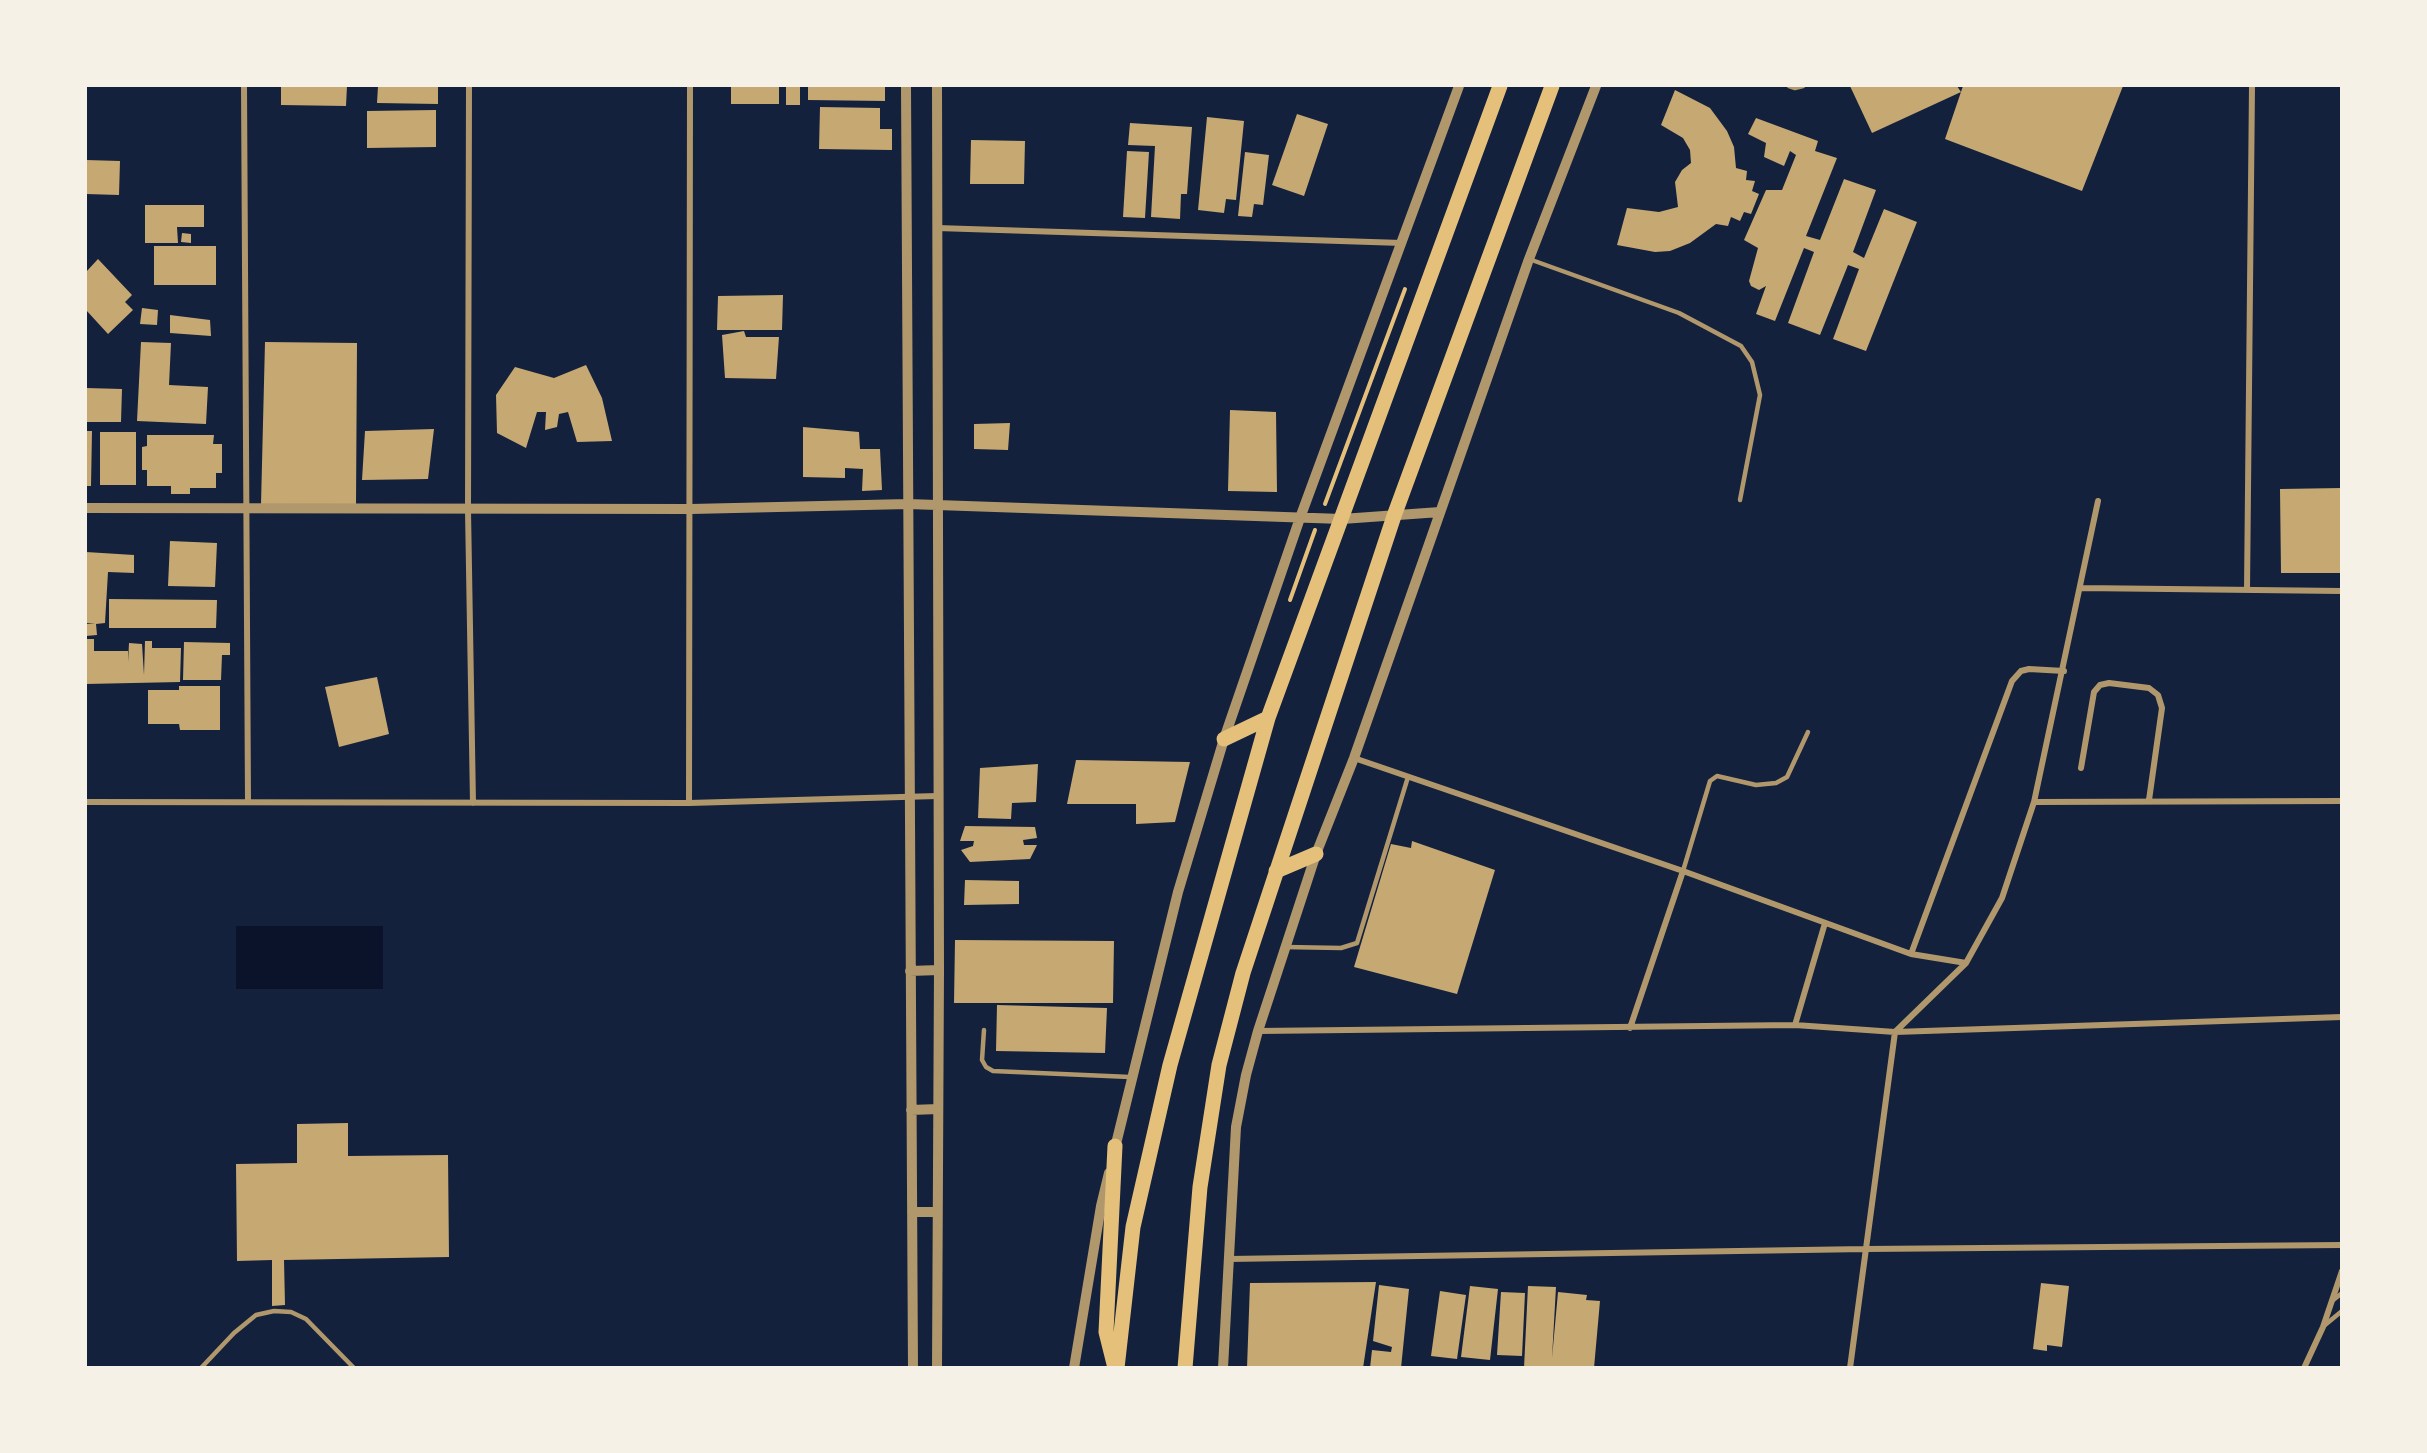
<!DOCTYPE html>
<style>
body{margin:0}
#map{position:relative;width:2427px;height:1453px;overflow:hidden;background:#14213d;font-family:Barlow,sans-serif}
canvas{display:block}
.frame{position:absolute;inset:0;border:87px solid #f6f1e7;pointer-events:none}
</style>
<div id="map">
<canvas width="2427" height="1453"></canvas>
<div class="frame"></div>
</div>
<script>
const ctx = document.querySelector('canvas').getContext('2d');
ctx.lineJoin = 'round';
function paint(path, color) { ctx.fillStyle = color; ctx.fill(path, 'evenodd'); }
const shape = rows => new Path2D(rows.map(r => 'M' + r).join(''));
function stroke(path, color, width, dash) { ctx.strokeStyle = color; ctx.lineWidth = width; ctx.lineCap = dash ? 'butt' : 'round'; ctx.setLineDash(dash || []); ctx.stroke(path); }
const water = shape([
 [236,926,383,926,383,989,236,989]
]);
const building = shape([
 [281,86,347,86,346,106,281,105],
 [378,86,438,86,438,104,377,103],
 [731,86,779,86,779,104,731,104],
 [786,86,800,86,800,105,786,105],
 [808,86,885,86,885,101,808,100],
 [1850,86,1957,86,1961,92,1872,133],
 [1963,86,2123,86,2082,191,1945,139],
 [1675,90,1710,108,1727,131,1734,147,1736,168,1747,171,1746,180,1755,181,1752,191,1759,194,1751,214,1744,212,1740,221,1731,217,1728,226,1716,224,1690,243,1670,251,1655,252,1617,245,1627,208,1659,212,1678,207,1675,182,1682,170,1691,163,1690,150,1683,138,1661,125],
 [820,107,880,108,880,129,892,129,892,150,819,149],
 [436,110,436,147,367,148,367,111],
 [1297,114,1328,124,1304,196,1272,185],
 [1207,117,1244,121,1236,200,1226,199,1224,213,1198,210],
 [1756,118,1818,141,1815,151,1837,158,1806,236,1820,240,1844,179,1876,190,1853,252,1864,258,1884,209,1917,222,1866,351,1833,339,1859,269,1848,265,1820,335,1788,323,1814,252,1804,248,1775,321,1756,314,1766,286,1759,290,1751,286,1749,281,1758,248,1744,240,1766,190,1782,190,1796,155,1790,151,1784,166,1764,157,1766,143,1748,134],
 [1130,123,1192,127,1187,194,1181,194,1180,219,1151,217,1155,146,1128,145],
 [971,140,1025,141,1024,184,970,184],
 [1127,151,1149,152,1145,218,1123,217],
 [1245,152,1269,155,1263,205,1254,204,1252,217,1238,216],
 [86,160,120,161,119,195,86,194],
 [145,205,204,205,204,227,177,227,178,243,145,243],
 [182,233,191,234,191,243,181,242],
 [154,246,216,246,216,285,154,285],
 [98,259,132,295,125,302,133,310,108,334,86,310,86,272],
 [783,295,782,330,717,330,718,296],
 [142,308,158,310,157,325,140,324],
 [170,315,210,320,211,336,170,333],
 [744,331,746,337,779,337,776,379,725,378,722,335],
 [141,342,171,343,169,385,208,387,206,424,137,421],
 [265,342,357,343,356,505,261,504],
 [586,365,602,398,612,441,577,442,568,412,559,414,557,427,545,430,546,412,537,412,526,448,497,433,496,395,515,367,554,378],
 [86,388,122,389,121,422,86,422],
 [1230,410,1276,412,1277,492,1228,491],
 [1010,423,1008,450,974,449,974,424],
 [803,427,859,432,860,449,880,449,882,490,862,491,863,469,845,468,845,478,803,477],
 [434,429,428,479,362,480,365,431],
 [86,431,92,431,91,486,86,486],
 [100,432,136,432,136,485,100,485],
 [147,435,214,435,213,444,222,444,222,473,216,473,216,488,190,488,190,494,171,494,171,486,147,486,147,470,142,470,142,447,147,446],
 [2342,488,2342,573,2281,573,2280,489],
 [170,541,217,543,215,587,168,586],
 [86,552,134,555,134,573,108,572,105,623,96,624,97,635,86,636,86,624,95,624,86,623],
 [109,599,217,600,216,628,109,628],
 [86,639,94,639,94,651,128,651,128,662,129,643,142,644,144,675,145,641,152,641,152,648,181,648,180,682,86,684],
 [184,642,230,643,230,655,222,655,221,680,183,680],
 [377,677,389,734,339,747,325,687],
 [179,686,220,686,220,730,180,730,179,724,148,724,148,690,179,690],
 [1076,760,1190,762,1175,822,1136,824,1136,804,1067,804],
 [1038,764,1036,802,1012,803,1011,819,978,818,980,768],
 [965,826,1035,827,1037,838,1023,840,1024,845,1037,845,1030,859,970,862,961,850,973,846,974,841,960,841],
 [1412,841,1495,870,1457,994,1354,967,1391,844,1411,848],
 [965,880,1019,881,1019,904,964,905],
 [955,940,1114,941,1113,1003,954,1003],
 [997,1005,1107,1008,1105,1053,996,1051],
 [348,1123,348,1156,448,1155,449,1257,284,1260,285,1305,272,1306,272,1260,237,1261,236,1164,297,1163,297,1124],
 [1376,1282,1363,1368,1247,1368,1250,1283],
 [2041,1283,2069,1286,2062,1347,2047,1345,2047,1351,2033,1349],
 [1379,1285,1409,1289,1401,1368,1370,1368,1372,1350,1391,1352,1392,1347,1373,1341],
 [1470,1286,1498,1289,1490,1360,1461,1357],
 [1528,1286,1556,1287,1552,1358,1558,1292,1587,1295,1586,1300,1600,1301,1594,1368,1524,1368],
 [1440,1291,1466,1295,1457,1359,1431,1356],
 [1501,1292,1525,1293,1522,1356,1497,1355]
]);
const path = shape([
 [1325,504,1405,289],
 [1290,600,1315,530]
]);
const service = shape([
 [1789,86,1795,88,1803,86],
 [1529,259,1679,313,1741,346,1752,362,1760,395,1740,500],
 [1683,871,1710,781,1717,776,1756,785,1776,783,1787,777,1808,732],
 [1285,947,1341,948,1357,943,1408,777],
 [984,1030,982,1060,986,1067,993,1071,1130,1077],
 [2332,1301,2342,1293],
 [2325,1325,2342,1311],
 [201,1368,234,1333,256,1315,274,1311,291,1312,306,1319,354,1368]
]);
const minor = shape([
 [244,86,248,801],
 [469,86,468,510,473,803],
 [937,228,1402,243],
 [2081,588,2342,591],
 [2247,590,2252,86],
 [1354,758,1683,871,1911,954,1966,963],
 [2081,768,2094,692,2100,685,2109,683,2149,688,2158,695,2162,708,2149,800],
 [86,802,689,803,937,796],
 [2034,802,2342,801],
 [689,803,690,86],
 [1911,954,2012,681,2021,671,2029,669,2064,671],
 [1795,1025,1825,923],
 [1630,1028,1683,871],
 [1258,1031,1795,1025,1895,1032,2342,1017],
 [1229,1259,1866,1249,2342,1245],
 [1850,1368,1895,1032,1966,963,2002,898,2034,802,2098,501],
 [2304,1368,2323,1327,2342,1271]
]);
const tertiary = shape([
 [906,86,913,1368],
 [937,86,939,970,937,1368],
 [86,508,691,509,908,504,1342,519,1440,512],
 [910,971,939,970],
 [911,1110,938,1109],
 [1114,1152,1178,892,1224,739,1300,518,1459,86],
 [912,1212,937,1212],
 [1074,1368,1101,1206,1109,1173],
 [1223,1368,1236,1127,1246,1075,1258,1031,1316,854,1354,758,1529,259,1596,86]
]);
const primary = shape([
 [1224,739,1268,718],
 [1276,871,1316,854],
 [1114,1364,1106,1332,1115,1146],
 [1117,1368,1133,1227,1170,1065,1268,718,1500,86],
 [1185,1368,1200,1187,1219,1065,1243,973,1394,516,1552,86]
]);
paint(water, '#0b132b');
paint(building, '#c6a872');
stroke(path, '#e5c07b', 4);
stroke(service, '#b1986c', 4.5);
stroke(minor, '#b1986c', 6);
stroke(tertiary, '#b1986c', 10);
stroke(primary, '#e5c07b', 15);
</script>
